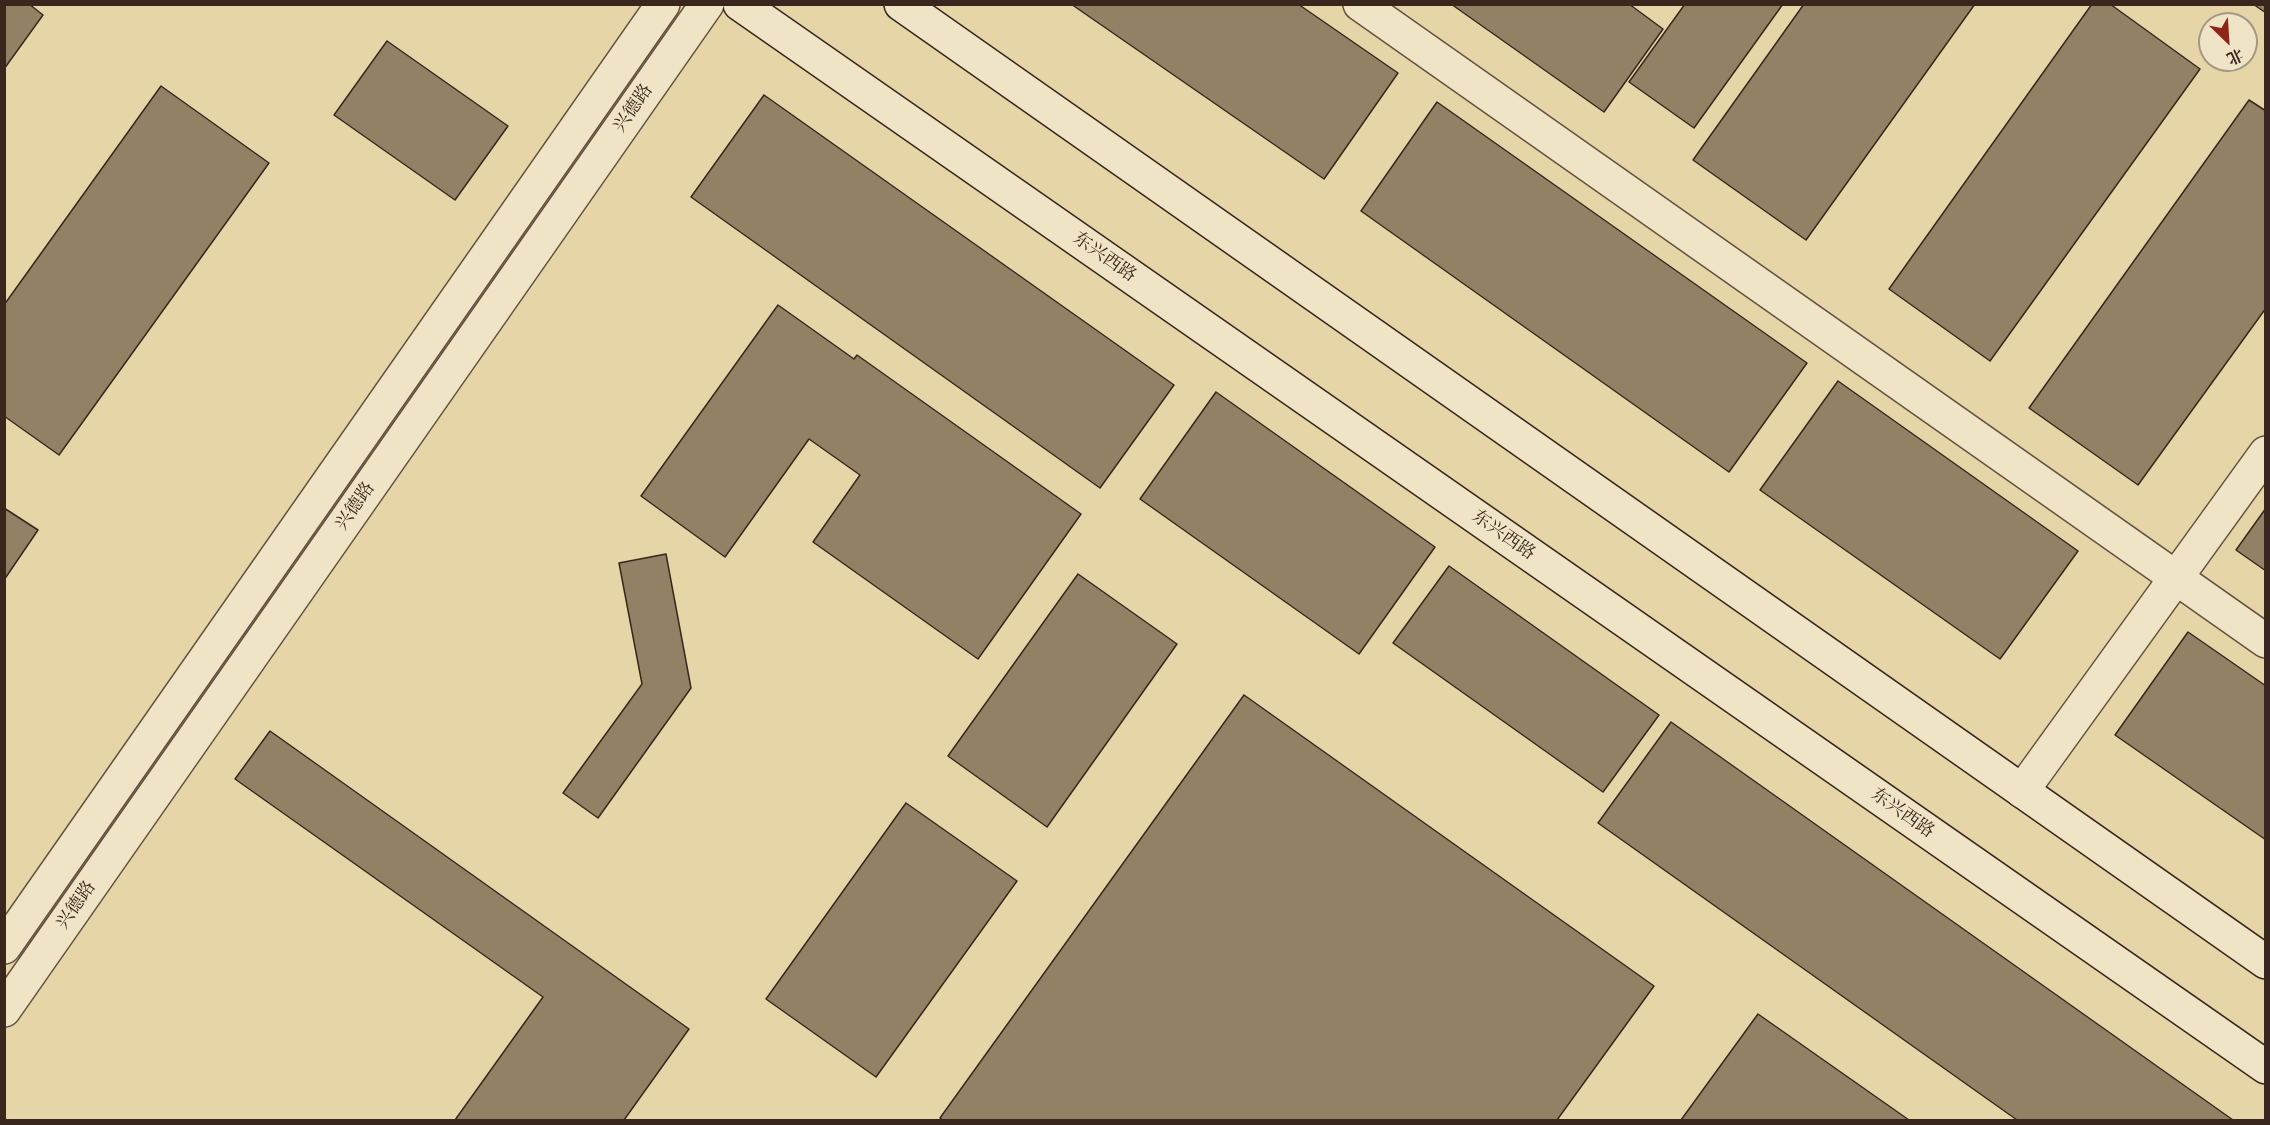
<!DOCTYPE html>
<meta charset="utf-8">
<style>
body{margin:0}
#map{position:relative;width:2270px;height:1125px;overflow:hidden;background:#e6d5a7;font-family:"IM FELL Double Pica","Noto Serif SC",serif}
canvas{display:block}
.frame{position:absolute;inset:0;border:6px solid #39271e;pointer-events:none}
.north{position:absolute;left:2198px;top:12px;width:60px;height:60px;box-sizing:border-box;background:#efe4c6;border:2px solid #a69883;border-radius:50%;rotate:155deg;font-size:16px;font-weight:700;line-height:24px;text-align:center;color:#39271e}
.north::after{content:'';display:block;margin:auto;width:21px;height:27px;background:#8f2418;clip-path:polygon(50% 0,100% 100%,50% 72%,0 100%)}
</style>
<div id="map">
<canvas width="2270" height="1125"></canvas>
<div class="frame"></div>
<div class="north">北</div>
</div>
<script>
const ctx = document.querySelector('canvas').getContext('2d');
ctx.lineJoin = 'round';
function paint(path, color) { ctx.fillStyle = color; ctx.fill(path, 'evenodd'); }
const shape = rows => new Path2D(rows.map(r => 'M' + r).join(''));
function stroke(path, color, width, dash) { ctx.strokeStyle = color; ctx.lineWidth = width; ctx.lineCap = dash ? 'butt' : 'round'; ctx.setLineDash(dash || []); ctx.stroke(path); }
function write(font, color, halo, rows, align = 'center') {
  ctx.font = font + ' "IM FELL Double Pica","Noto Serif SC",serif'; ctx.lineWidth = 5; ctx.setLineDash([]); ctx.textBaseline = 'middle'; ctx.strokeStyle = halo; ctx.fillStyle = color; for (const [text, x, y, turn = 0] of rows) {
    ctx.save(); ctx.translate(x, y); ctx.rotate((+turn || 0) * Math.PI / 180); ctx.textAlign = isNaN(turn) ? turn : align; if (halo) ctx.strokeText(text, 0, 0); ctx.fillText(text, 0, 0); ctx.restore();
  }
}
const building = shape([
 [4,4,29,4,43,15,4,69,4,4],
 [1071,4,1298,4,1398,73,1324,179,1071,4],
 [1451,4,1629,4,1663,29,1604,112,1451,4],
 [1685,4,1783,4,1694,128,1629,82,1685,4],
 [1804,4,1975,4,1806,240,1693,160,1804,4],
 [2092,4,2110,4,2200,69,1990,361,1889,289,2092,4],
 [2253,4,2266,4,2266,13,2253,4],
 [387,41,508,126,455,200,334,115,387,41],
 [161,86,269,163,59,455,4,416,4,305,161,86],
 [764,95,1174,385,1100,488,691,197,764,95],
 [2249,100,2266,111,2266,308,2138,485,2029,408,2249,100],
 [1437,102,1807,363,1729,472,1361,211,1437,102],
 [778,305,854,359,857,355,1081,514,978,659,813,542,860,475,809,439,725,557,641,496,778,305],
 [1838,381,2078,551,2000,659,1760,490,1838,381],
 [1216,392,1435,547,1359,654,1140,499,1216,392],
 [4,508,38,530,4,580,4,508],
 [2266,508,2266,571,2236,550,2266,508],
 [666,554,691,688,598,818,563,793,642,684,619,563,666,554],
 [1449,566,1659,715,1603,792,1393,643,1449,566],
 [1078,574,1177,644,1047,827,948,756,1078,574],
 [2188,632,2266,686,2266,840,2115,735,2188,632],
 [1244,695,1654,986,1557,1120,943,1120,940,1118,1244,695],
 [1671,722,2233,1120,2017,1120,1598,823,1671,722],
 [270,731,689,1029,624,1120,455,1120,543,997,235,779,270,731],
 [906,803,1017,881,876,1077,766,999,906,803],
 [1758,1014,1909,1120,1681,1120,1758,1014]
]);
const minor = shape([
 [1360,4,2266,641],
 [2022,791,2266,453]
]);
const tertiary = shape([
 [4,947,663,4],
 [4,1010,707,4]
]);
const secondary = shape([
 [740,4,2266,1067],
 [901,4,2266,962]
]);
const streetNames = [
 ["兴德路",634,109,-55],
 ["东兴西路",1104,258,35],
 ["兴德路",356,507,-55],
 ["东兴西路",1503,536,35],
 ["东兴西路",1902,814,35],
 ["兴德路",77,906,-55]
];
paint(building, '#938165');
stroke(building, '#39271e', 1.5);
stroke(minor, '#645240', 36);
stroke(tertiary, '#645240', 36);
stroke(secondary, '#39271e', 36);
stroke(minor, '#efe4c6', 33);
stroke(tertiary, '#efe4c6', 33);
stroke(secondary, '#efe4c6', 33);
write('18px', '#39271e', '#efe4c6', streetNames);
</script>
